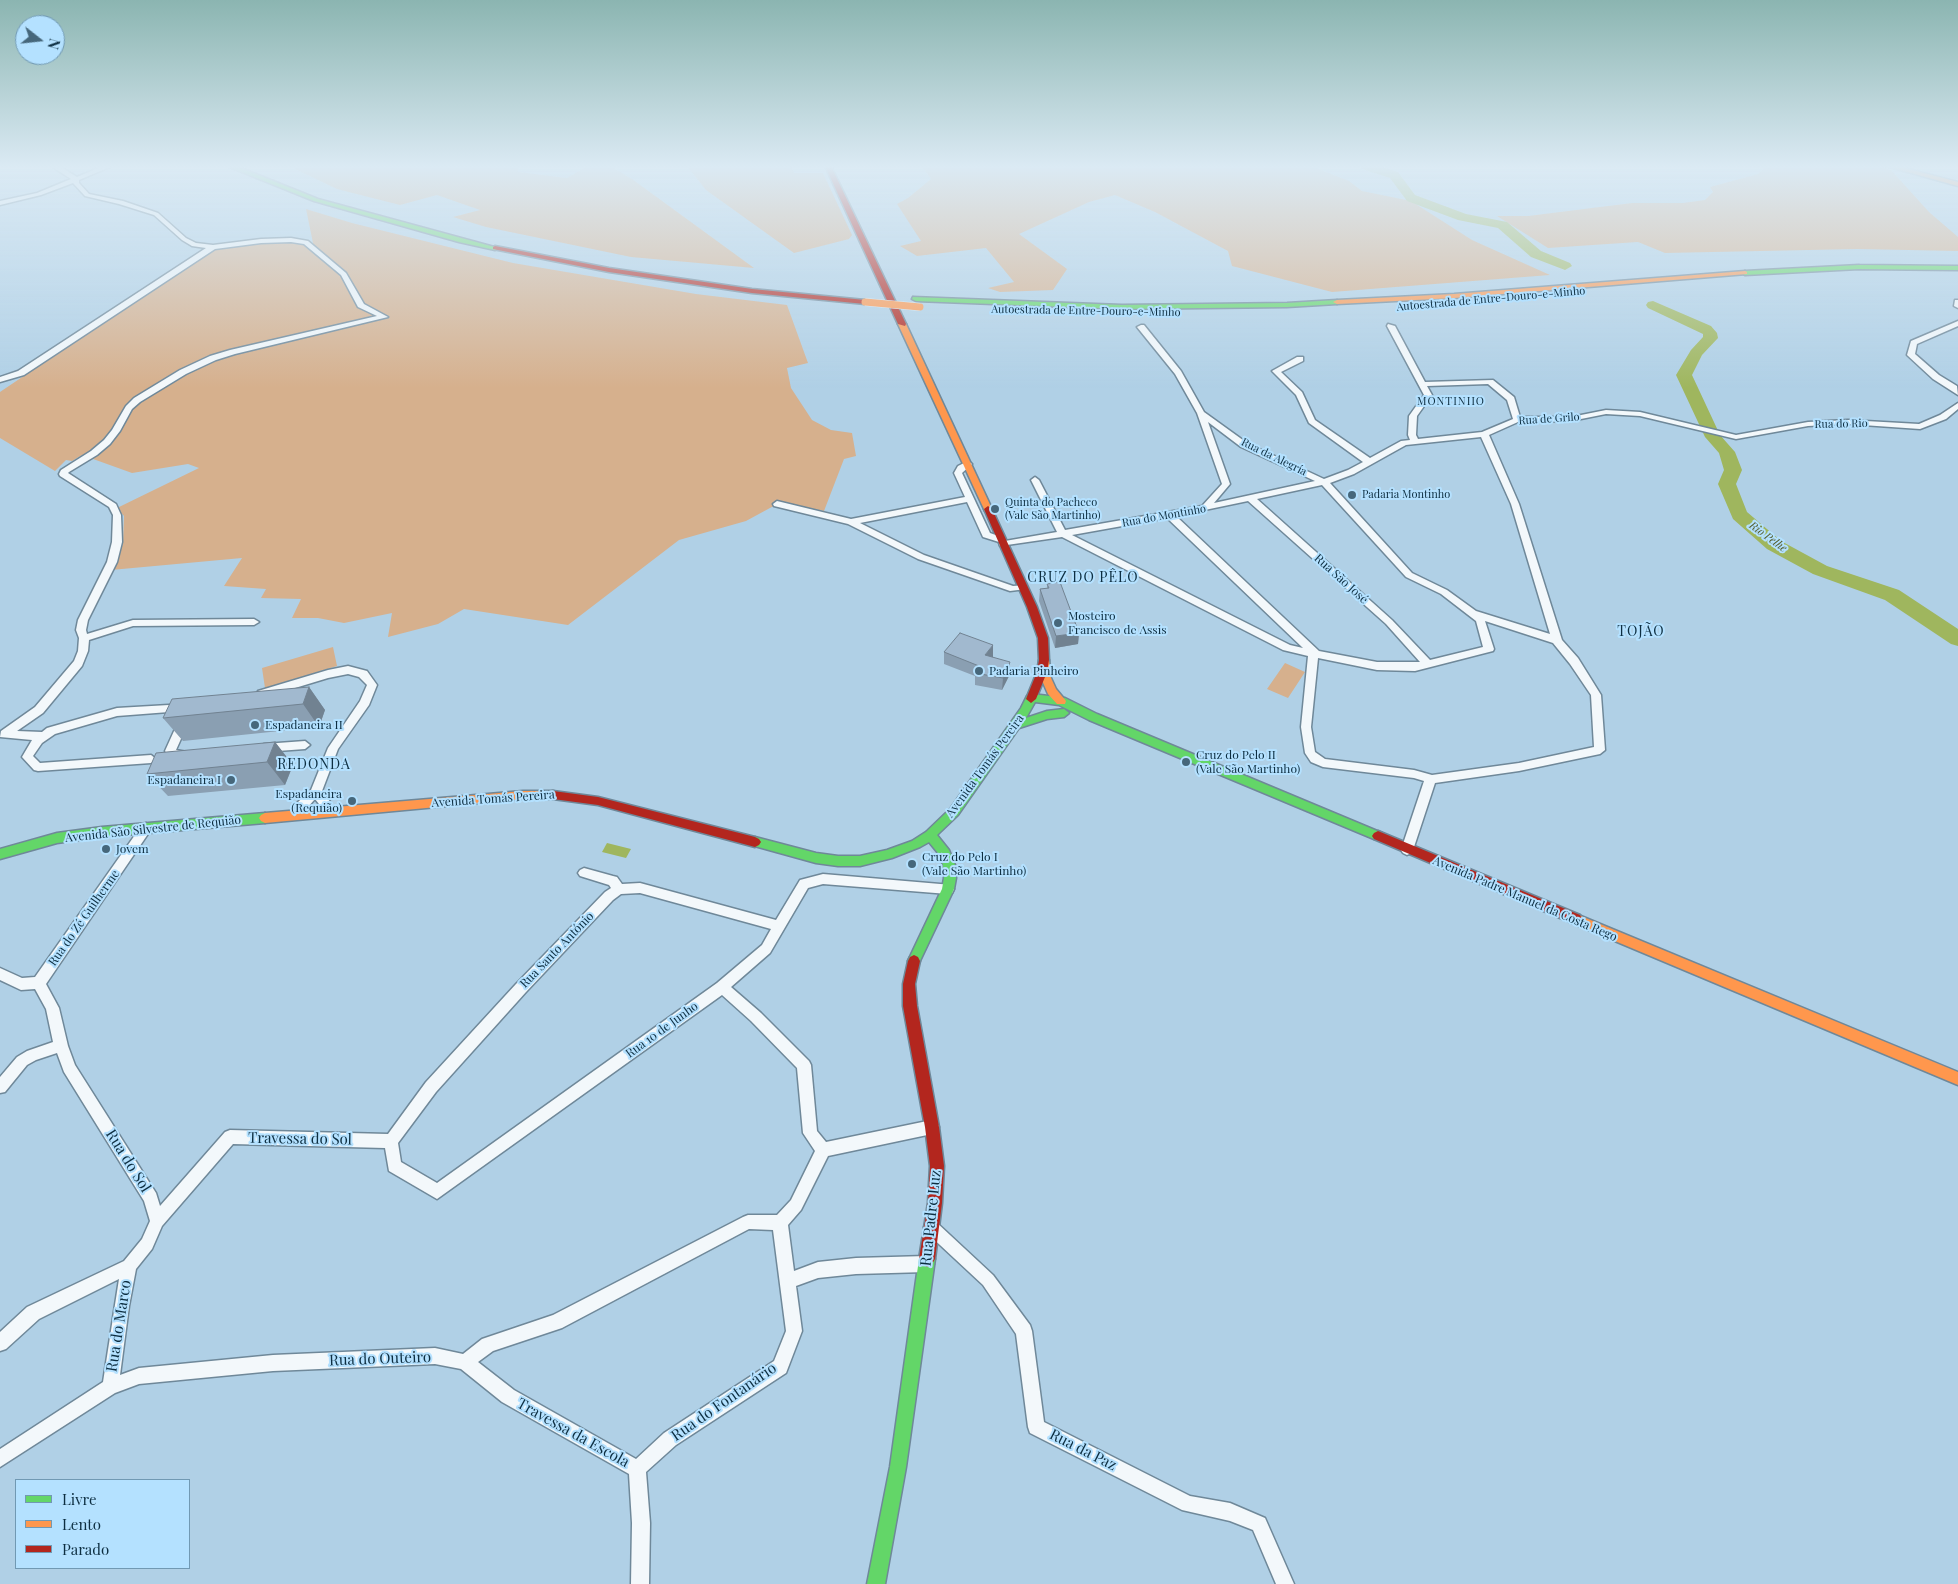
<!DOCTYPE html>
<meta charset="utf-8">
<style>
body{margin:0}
#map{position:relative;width:1958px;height:1584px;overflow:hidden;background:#b0d0e6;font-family:"Playfair Display",serif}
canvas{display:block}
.legend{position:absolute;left:15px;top:1479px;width:175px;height:90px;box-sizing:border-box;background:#b4e1ff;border:1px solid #7199b3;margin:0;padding:6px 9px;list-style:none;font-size:15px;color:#0d2e41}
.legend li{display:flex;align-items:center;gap:10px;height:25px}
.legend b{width:25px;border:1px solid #7199b3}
.north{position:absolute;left:15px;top:15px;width:50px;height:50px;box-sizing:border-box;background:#b4e1ff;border:1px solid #7199b3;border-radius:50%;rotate:106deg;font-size:14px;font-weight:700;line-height:20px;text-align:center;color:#0d2e41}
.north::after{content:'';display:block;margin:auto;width:18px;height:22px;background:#46677b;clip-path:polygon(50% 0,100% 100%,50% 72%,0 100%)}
</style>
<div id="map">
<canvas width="1958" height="1584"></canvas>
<ul class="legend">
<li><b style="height:6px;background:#63d668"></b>Livre</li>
<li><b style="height:6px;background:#ff974d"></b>Lento</li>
<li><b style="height:6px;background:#b3261e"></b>Parado</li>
</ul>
<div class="north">N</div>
</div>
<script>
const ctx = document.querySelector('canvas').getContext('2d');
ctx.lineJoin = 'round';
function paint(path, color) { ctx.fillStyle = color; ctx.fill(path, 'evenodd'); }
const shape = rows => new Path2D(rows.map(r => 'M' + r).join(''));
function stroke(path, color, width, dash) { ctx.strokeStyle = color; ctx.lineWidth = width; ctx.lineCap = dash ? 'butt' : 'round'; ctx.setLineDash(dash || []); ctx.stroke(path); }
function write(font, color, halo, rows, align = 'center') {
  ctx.font = font + ' "Playfair Display",serif'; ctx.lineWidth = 4; ctx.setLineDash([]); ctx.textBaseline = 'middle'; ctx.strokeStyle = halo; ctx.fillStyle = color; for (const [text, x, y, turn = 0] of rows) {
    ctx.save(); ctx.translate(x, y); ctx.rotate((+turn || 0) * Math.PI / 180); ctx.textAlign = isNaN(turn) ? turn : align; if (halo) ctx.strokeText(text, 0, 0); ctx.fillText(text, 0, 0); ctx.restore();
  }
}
const green = shape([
 [289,166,517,166,518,172,567,178,588,166,610,166,632,179,754,268,631,257,486,227,453,217,480,210,437,195,400,205,337,189],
 [687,166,791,166,794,173,823,173,852,235,849,239,794,253,706,190],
 [922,166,1311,166,1349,181,1362,191,1411,201,1472,240,1550,275,1332,292,1232,266,1228,251,1155,212,1115,195,1089,202,1019,234,1067,269,1053,290,1000,292,988,288,1014,282,986,248,917,256,900,246,921,241,897,204,908,198,931,179],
 [1766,166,1879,166,1891,170,1929,212,1958,237,1958,251,1857,249,1665,253,1638,242,1548,248,1497,216,1528,216,1632,203,1683,203,1705,200,1713,192,1710,187,1758,174],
 [306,209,352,223,513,263,696,294,787,305,808,363,787,368,791,388,812,420,831,430,852,433,856,456,844,459,824,511,781,502,746,521,679,540,568,625,464,609,438,624,388,637,392,613,344,623,318,618,292,618,301,599,261,598,266,589,224,586,242,558,111,570,123,544,124,516,117,508,199,468,188,464,132,473,82,455,72,461,66,460,55,471,0,438,0,392,209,251,249,243,313,243],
 [333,647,337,666,265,688,262,668],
 [1285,663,1305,672,1288,698,1267,689]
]);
const water = shape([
 [607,843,631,849,626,858,602,852]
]);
const river = shape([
 [1360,166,1379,166,1398,172,1415,195,1466,214,1507,222,1541,251,1570,263,1572,266,1565,270,1531,257,1498,228,1458,220,1407,201,1390,178,1362,169,1360,166],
 [1653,301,1711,326,1717,333,1718,338,1702,355,1692,375,1720,435,1735,452,1742,470,1736,484,1747,512,1781,541,1827,566,1899,590,1958,629,1958,646,1951,644,1885,600,1813,574,1767,549,1733,519,1718,484,1724,470,1719,453,1705,437,1676,375,1691,350,1703,337,1703,334,1648,308,1646,305,1648,302,1653,301]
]);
const street = shape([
 [51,166,59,166,77,177,103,166,112,166,79,180,79,183,89,194,123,201,158,213,186,238,196,243,213,245,261,239,291,238,308,241,346,273,364,304,388,317,235,354,216,360,186,374,140,402,132,409,120,431,110,444,97,455,69,472,68,473,116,504,121,515,122,542,117,562,88,620,86,630,87,634,133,620,254,619,259,622,254,625,133,626,89,640,88,651,82,666,43,713,17,731,42,732,47,728,117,708,186,704,187,707,186,710,182,711,117,716,55,734,42,743,33,756,40,763,151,755,156,759,151,763,38,771,34,770,22,757,32,740,0,737,1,731,35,707,74,661,78,651,79,638,76,630,78,620,107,562,112,542,113,515,109,507,60,476,59,474,61,470,91,451,104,440,112,430,126,406,134,398,180,370,210,356,230,350,377,316,358,307,341,275,304,244,291,242,261,243,215,249,24,375,0,382,0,377,18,371,206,248,192,246,182,240,154,215,119,204,85,196,73,183,41,195,0,205,0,201,37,193,71,179,51,166],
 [1955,300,1958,300,1958,308,1954,306,1955,300],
 [1958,321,1958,326,1917,344,1915,354,1939,375,1957,386,1958,395,1933,379,1907,355,1911,341,1958,321],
 [1388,324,1395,326,1425,382,1493,380,1514,397,1520,417,1571,417,1606,410,1640,412,1736,435,1808,422,1848,420,1919,424,1940,415,1958,403,1958,409,1946,419,1920,429,1848,424,1808,426,1736,439,1640,416,1606,414,1571,421,1518,422,1489,435,1519,504,1562,640,1578,658,1601,695,1605,750,1600,754,1519,771,1435,783,1413,850,1411,853,1407,855,1403,853,1401,850,1424,781,1414,778,1323,767,1311,762,1305,753,1301,727,1308,656,1283,650,1062,537,1000,546,999,542,983,537,967,502,860,523,924,555,1013,586,1026,585,1026,589,1010,591,918,559,848,524,774,506,773,504,777,501,851,519,965,497,954,473,958,466,968,461,972,464,962,473,990,533,1004,538,1005,541,1057,532,1031,480,1035,477,1039,480,1065,530,1202,506,1222,484,1197,413,1175,374,1137,327,1141,325,1144,325,1181,371,1204,412,1247,443,1324,479,1348,470,1363,462,1309,423,1296,395,1272,371,1297,357,1303,357,1303,361,1281,372,1302,392,1315,420,1370,458,1401,441,1410,440,1408,435,1409,416,1424,395,1387,326,1388,324],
 [1488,384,1507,400,1513,419,1482,432,1418,439,1416,435,1417,416,1432,395,1427,386,1488,384],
 [1208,422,1241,447,1315,481,1214,503,1230,484,1208,422],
 [1481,437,1511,504,1550,634,1476,611,1447,590,1412,573,1330,483,1354,474,1406,445,1481,437],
 [1322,485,1406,577,1441,594,1476,621,1483,647,1430,660,1392,620,1257,499,1322,485],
 [1248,501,1386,624,1420,662,1377,662,1319,651,1176,516,1248,501],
 [1167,518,1303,648,1290,645,1072,535,1167,518],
 [1485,621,1553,643,1570,664,1591,695,1594,747,1519,763,1432,775,1414,770,1325,759,1315,752,1311,727,1318,658,1377,670,1415,671,1493,651,1494,649,1485,621],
 [348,666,367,671,377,685,369,705,338,749,322,791,331,803,326,816,318,816,316,813,319,804,315,799,307,808,302,818,294,818,292,815,298,802,311,790,328,748,360,701,367,685,359,677,348,674,328,678,262,698,257,694,258,691,328,670,348,666],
 [183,719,188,723,176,750,187,752,188,755,187,758,174,760,170,759,165,751,179,720,183,719],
 [305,741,310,745,305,749,264,752,259,748,264,744,305,741],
 [146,823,150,825,152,828,150,831,46,984,59,1008,68,1046,75,1065,156,1193,160,1206,225,1132,230,1130,388,1134,426,1082,516,984,605,892,611,888,609,885,580,876,578,873,580,870,584,868,613,876,617,877,622,884,640,883,776,920,800,880,823,874,952,885,954,889,952,893,948,894,823,884,808,888,770,953,731,987,761,1013,809,1061,811,1065,817,1131,826,1142,932,1120,937,1122,939,1127,937,1132,932,1134,828,1156,801,1210,788,1225,794,1271,818,1262,856,1258,926,1256,931,1259,934,1264,931,1269,926,1272,856,1274,818,1278,796,1286,802,1331,786,1373,676,1445,646,1472,650,1523,649,1584,631,1584,632,1523,629,1474,502,1402,461,1369,435,1364,273,1371,139,1384,115,1393,0,1467,0,1449,103,1382,119,1279,39,1319,6,1349,0,1351,0,1332,27,1307,124,1261,142,1239,150,1221,144,1201,64,1072,57,1053,36,1060,27,1065,5,1092,0,1093,0,1077,17,1057,27,1051,53,1042,46,1009,35,989,21,990,0,980,0,968,22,978,35,977,142,825,146,823],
 [640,893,771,929,762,945,717,983,437,1183,401,1162,398,1143,436,1092,526,992,613,900,621,894,640,893],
 [722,995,751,1021,797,1068,803,1133,815,1151,791,1200,777,1215,748,1215,743,1217,553,1315,482,1339,463,1354,435,1348,273,1355,139,1368,120,1375,129,1306,136,1269,152,1249,162,1226,233,1144,385,1148,389,1171,437,1199,722,995],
 [749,1229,773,1230,786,1331,774,1361,664,1433,636,1459,514,1390,478,1362,493,1351,562,1328,749,1229],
 [931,1220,936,1222,993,1275,1030,1325,1032,1331,1044,1422,1190,1496,1230,1503,1265,1518,1294,1584,1276,1584,1253,1530,1230,1521,1182,1510,1030,1433,1028,1427,1016,1334,983,1285,926,1232,924,1227,926,1222,931,1220]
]);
const fast = shape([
 [227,166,236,166,318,199,498,248,495,250,459,242,314,201,227,166],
 [1859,265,1958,266,1958,270,1859,269,1745,275,1742,273,1745,271,1859,265],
 [913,297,1122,305,1287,303,1337,300,1341,302,1337,304,1287,307,1122,309,916,301,912,299,913,297],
 [1032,694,1065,698,1097,714,1382,833,1384,836,1382,839,1374,839,1089,720,1059,705,1035,702,1026,718,1047,711,1064,709,1069,713,1064,717,1047,719,1019,728,958,815,937,835,949,850,955,865,956,878,954,889,918,965,914,967,910,965,908,961,942,889,944,878,943,865,938,853,929,842,920,847,892,858,860,866,838,866,816,863,751,845,749,842,751,839,755,837,816,853,838,856,860,856,887,850,912,841,926,832,950,809,1021,708,1027,696,1032,694],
 [265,813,269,815,271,818,269,821,265,823,102,837,57,843,0,859,0,849,57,833,102,827,265,813],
 [927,1251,932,1254,935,1259,906,1467,885,1584,867,1584,890,1467,919,1259,922,1254,927,1251]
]);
const slow = shape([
 [1886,166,1897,166,1958,182,1958,186,1886,166],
 [1745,271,1747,272,1747,274,1454,298,1337,304,1333,302,1337,300,1454,294,1745,271],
 [899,322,906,324,992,509,991,511,985,511,984,509,898,324,899,322],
 [1044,656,1049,660,1051,678,1056,689,1066,701,1065,704,1057,704,1048,694,1041,678,1039,660,1044,656],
 [523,791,553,791,557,792,559,795,557,798,553,799,523,799,265,823,261,821,259,818,261,815,265,813,523,791],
 [1576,914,1958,1072,1958,1085,1572,923,1570,919,1572,915,1576,914]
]);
const jam = shape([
 [825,166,831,166,906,324,905,326,898,324,825,166],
 [495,246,609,268,752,289,865,300,869,302,865,304,752,293,609,272,493,249,493,247,495,246],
 [988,506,992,509,1037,607,1048,638,1049,660,1047,672,1036,699,1031,703,1026,699,1037,672,1039,660,1038,638,1027,607,984,509,988,506],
 [553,791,598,797,755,837,759,839,761,842,759,845,755,847,598,805,553,799,549,798,547,795,549,792,553,791],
 [1378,831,1580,915,1582,919,1580,923,1576,924,1572,923,1374,839,1372,836,1374,833,1378,831],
 [914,955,918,957,920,961,915,984,917,1006,939,1127,944,1166,942,1203,935,1259,932,1264,927,1267,922,1264,919,1259,928,1203,930,1166,925,1127,903,1006,903,984,908,961,910,957,914,955]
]);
const slowBridge = shape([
 [865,302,920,307]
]);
const wall = shape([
 [1047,584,1079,633,1078,644,1055,648,1039,601,1040,589,1047,588],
 [944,652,992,657,1010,674,1002,690,975,685,975,676,944,664],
 [309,687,325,710,319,727,183,741,163,718],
 [275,742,293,765,285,785,168,796,147,774]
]);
const shadedWall = shape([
 [1079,633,1078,644,1055,648,1056,636],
 [993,645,993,657,985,667,985,655],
 [1010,662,1010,674,1002,690,1003,678],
 [309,687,325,710,319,727,303,704],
 [275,742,293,765,285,785,267,762]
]);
const building = shape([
 [1060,582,1079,633,1056,636,1040,589,1049,588,1047,584,1060,582],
 [960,633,993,645,985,655,1010,662,1003,678,975,673,979,666,944,652,960,633],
 [309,687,303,704,163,718,172,699,309,687],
 [275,742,267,762,147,774,156,753,275,742]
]);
const markers = [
 [1352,495,5,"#46677b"],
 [995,509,5,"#46677b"],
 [1058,623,5,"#46677b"],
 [979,671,5,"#46677b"],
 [255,725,5,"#46677b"],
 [1186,762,5,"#46677b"],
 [231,780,5,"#46677b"],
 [352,801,5,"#46677b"],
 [106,849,5,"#46677b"],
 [912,864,5,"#46677b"]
];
const farStreetnames = [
 ["Autoestrada de Entre-Douro-e-Minho",1491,299,-5],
 ["Autoestrada de Entre-Douro-e-Minho",1086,311,1],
 ["Rua de Grilo",1549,419,-4],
 ["Rua do Rio",1841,424,-1],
 ["Rua da Alegría",1274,457,26],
 ["Rua do Montinho",1164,516,-10]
];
const farNeighbourhoodnames = [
 ["MONTINHO",1451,402]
];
const farPoinames = [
 ["Padaria Montinho",1362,495],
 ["Quinta do Pacheco",1005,503],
 ["(Vale São Martinho)",1005,516]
];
const farWaternames = [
 ["Rio Pelhe",1768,537,36]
];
const streetNames = [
 ["Rua São José",1341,579,42],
 ["Avenida Tomás Pereira",985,766,-54],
 ["Avenida Tomás Pereira",493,799,-4],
 ["Avenida São Silvestre de Requião",153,829,-6],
 ["Avenida Padre Manuel da Costa Rego",1525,899,23],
 ["Rua do Zé Guilherme",84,918,-55],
 ["Rua Santo António",557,950,-46],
 ["Rua 10 de Junho",662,1030,-36]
];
const poiNames = [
 ["Mosteiro",1068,616],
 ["Francisco de Assis",1068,630],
 ["Padaria Pinheiro",989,671],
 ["Espadaneira II",265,725],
 ["Cruz do Pelo II",1196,755],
 ["(Vale São Martinho)",1196,769],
 ["Espadaneira I",221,780,"right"],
 ["Espadaneira",342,794,"right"],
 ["(Requião)",342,808,"right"],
 ["Jovem",116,849],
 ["Cruz do Pelo I",922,857],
 ["(Vale São Martinho)",922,871]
];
const neighbourhoodNames = [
 ["CRUZ DO PÊLO",1083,578],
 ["TOJÃO",1641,632],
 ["REDONDA",314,765]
];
const nearStreetnames = [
 ["Travessa do Sol",300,1139,1],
 ["Rua do Sol",128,1161,58],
 ["Rua Padre Luz",931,1218,-84],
 ["Rua do Marco",119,1326,-81],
 ["Rua do Outeiro",380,1359,-2],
 ["Rua do Fontanário",724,1402,-35],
 ["Travessa da Escola",573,1433,29],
 ["Rua da Paz",1083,1450,27]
];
paint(green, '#d6b08d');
paint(water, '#9fb65e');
paint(river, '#9fb65e');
stroke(street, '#6f8899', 3);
stroke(fast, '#6f8899', 3);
stroke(slow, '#6f8899', 3);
stroke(jam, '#6f8899', 3);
paint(street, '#f3f8fb');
paint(fast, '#63d668');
paint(slow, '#ff974d');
paint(jam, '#b3261e');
stroke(slowBridge, '#dbeaf4', 8, []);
stroke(slowBridge, '#ff974d', 7);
paint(wall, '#8a9fb2');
paint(shadedWall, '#718291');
paint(building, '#a1b9cf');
stroke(building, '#718291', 1);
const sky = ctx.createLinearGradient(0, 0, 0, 388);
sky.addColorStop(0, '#8bb5b1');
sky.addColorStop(0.43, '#dbeaf4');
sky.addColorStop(1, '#dbeaf400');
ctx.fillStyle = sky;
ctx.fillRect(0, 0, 1958, 388);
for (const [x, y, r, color] of markers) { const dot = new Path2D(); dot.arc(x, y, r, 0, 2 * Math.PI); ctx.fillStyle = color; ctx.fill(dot); stroke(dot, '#b4e1ff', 2); }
write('11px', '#0d2e41', '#b4e1ff', farStreetnames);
ctx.letterSpacing = '1px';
write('11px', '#0d2e41', '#b4e1ff', farNeighbourhoodnames);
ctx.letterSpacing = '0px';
write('11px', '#0d2e41', '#b4e1ff', farPoinames, 'left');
write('italic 11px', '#535c2a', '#b4e1ff', farWaternames);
write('12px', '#0d2e41', '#b4e1ff', streetNames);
write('12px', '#0d2e41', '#b4e1ff', poiNames, 'left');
ctx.letterSpacing = '1px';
write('14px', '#0d2e41', '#b4e1ff', neighbourhoodNames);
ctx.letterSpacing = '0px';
write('15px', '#0d2e41', '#b4e1ff', nearStreetnames);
</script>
